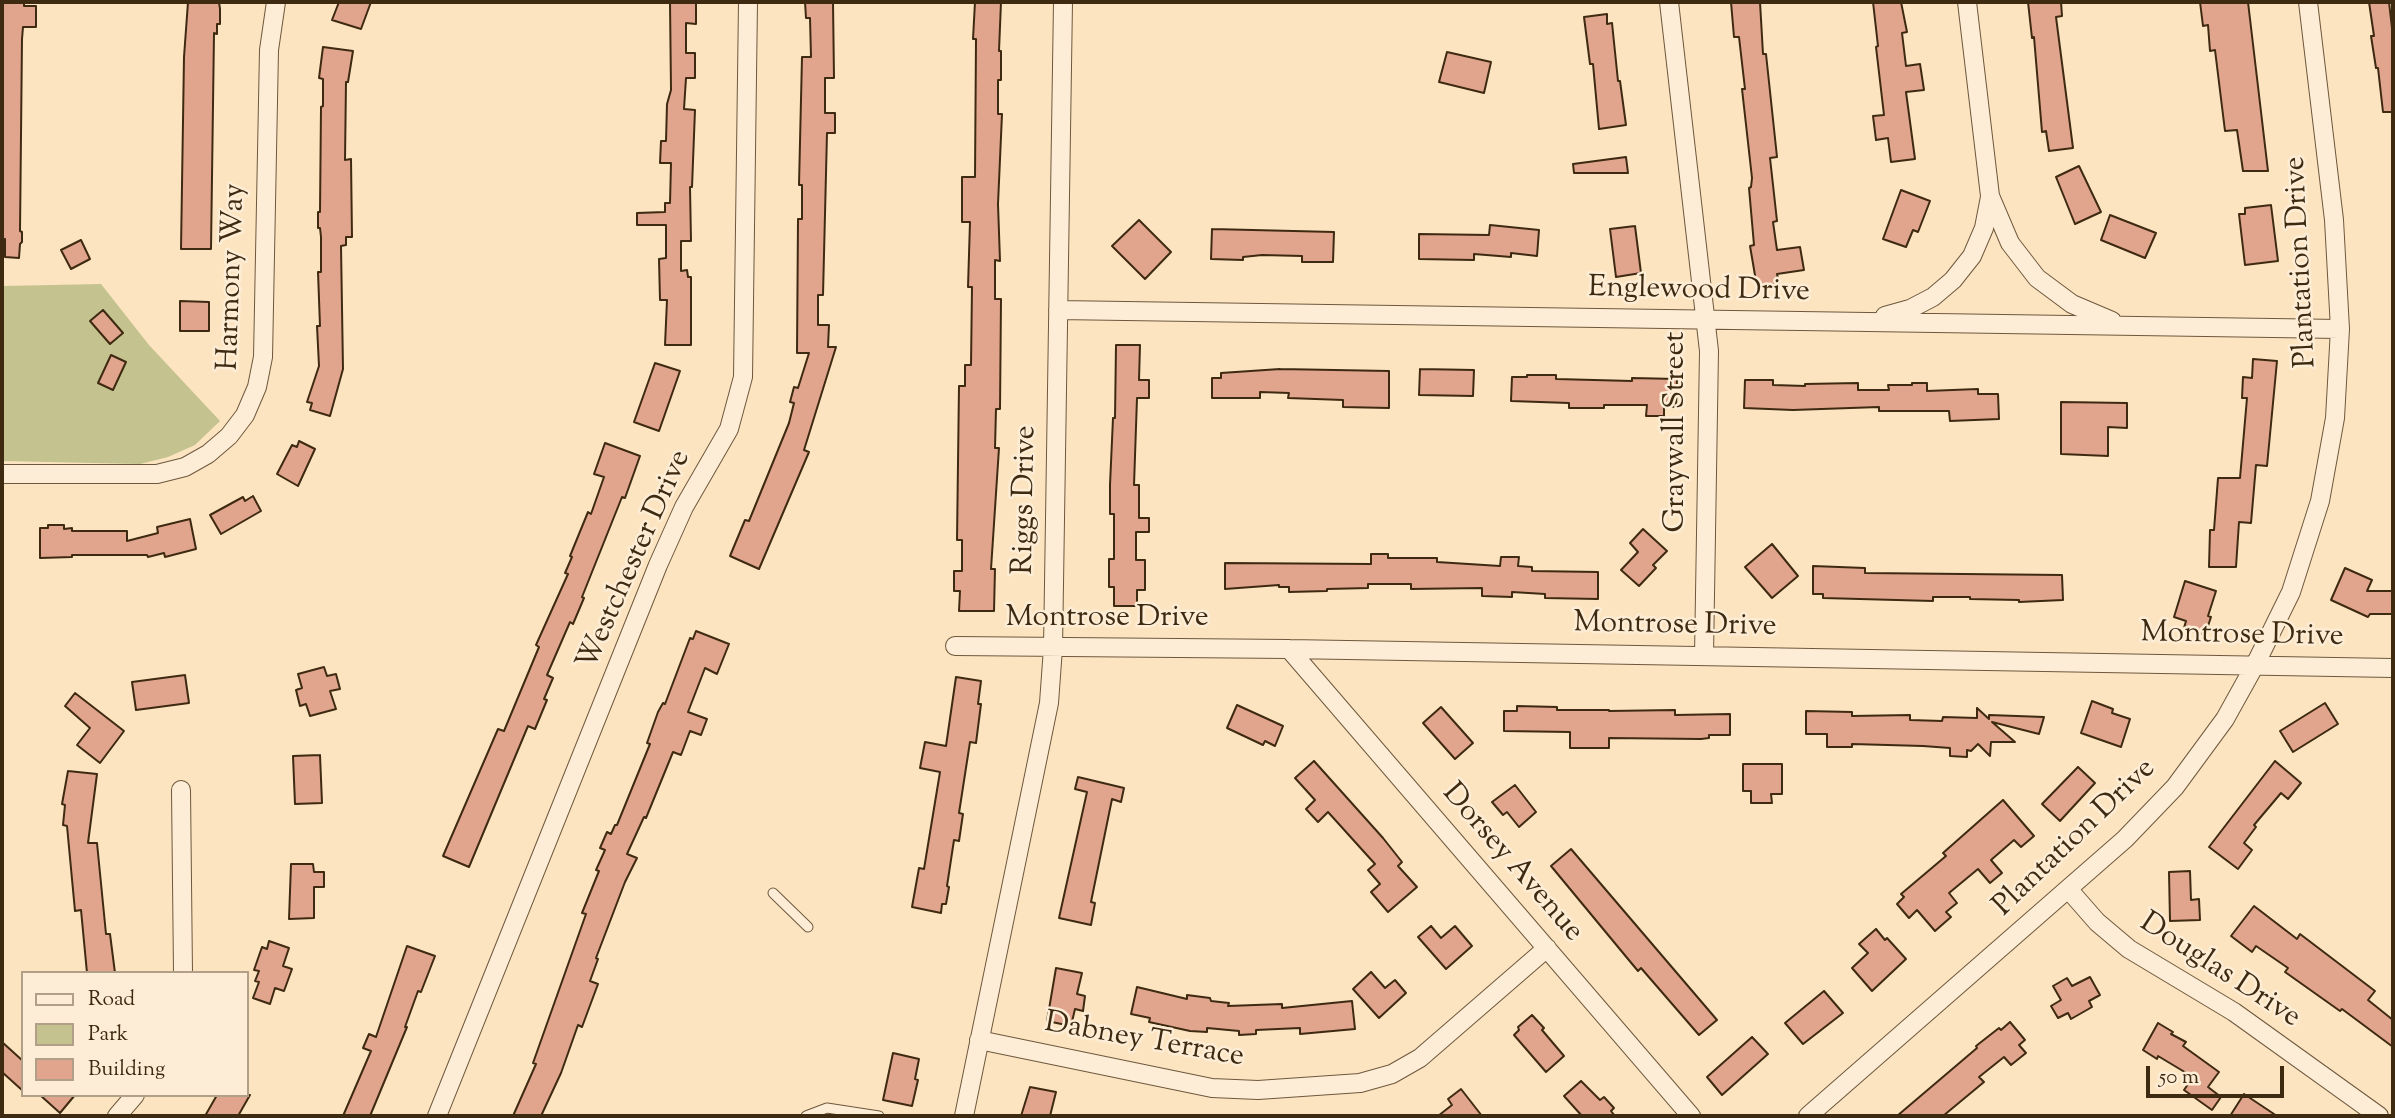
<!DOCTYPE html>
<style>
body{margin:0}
#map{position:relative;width:2395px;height:1118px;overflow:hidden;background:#fce4c0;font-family:"Sorts Mill Goudy",serif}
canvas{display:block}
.frame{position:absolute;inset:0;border:4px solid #3e2a11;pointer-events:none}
.legend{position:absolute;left:21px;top:971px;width:228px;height:126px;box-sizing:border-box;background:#fdedd6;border:2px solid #b19f87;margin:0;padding:9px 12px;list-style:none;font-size:21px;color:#3e2a11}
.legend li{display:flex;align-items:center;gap:14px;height:35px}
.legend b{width:35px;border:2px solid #b19f87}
.scale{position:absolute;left:2146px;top:1066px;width:138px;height:32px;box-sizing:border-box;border:4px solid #3e2a11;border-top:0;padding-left:9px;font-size:21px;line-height:24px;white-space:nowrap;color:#3e2a11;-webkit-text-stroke:5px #fdedd6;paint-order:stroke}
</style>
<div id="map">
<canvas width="2395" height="1118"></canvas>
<div class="frame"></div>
<ul class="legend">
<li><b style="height:9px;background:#fdedd6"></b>Road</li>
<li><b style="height:19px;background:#c4c28f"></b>Park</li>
<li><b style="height:19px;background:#e1a58d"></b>Building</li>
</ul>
<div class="scale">50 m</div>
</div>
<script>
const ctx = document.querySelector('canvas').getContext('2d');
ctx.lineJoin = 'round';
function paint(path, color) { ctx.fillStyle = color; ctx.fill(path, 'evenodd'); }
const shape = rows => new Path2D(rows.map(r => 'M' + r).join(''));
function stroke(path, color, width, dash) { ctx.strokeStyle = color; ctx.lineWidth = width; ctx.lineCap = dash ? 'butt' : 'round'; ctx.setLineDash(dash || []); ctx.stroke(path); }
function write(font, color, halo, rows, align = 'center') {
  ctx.font = font + ' "Sorts Mill Goudy",serif'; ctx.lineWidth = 5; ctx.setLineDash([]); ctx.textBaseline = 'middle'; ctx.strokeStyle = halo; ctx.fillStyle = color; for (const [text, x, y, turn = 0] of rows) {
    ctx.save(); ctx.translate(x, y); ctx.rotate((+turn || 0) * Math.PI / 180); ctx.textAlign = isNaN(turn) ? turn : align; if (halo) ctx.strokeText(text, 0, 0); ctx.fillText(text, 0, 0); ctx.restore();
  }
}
const green = shape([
 [101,284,149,345,220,421,195,445,168,457,140,464,2,461,2,286]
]);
const building = shape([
 [2,2,24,2,24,6,36,6,36,27,23,27,22,39,20,231,22,232,22,242,20,244,19,258,5,257,5,239,2,239,2,2],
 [188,2,219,2,220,9,220,24,217,24,217,34,214,33,211,249,181,249,184,57,188,2],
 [339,2,371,2,361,29,332,20,339,2],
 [670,2,696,2,696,24,686,23,686,53,695,53,695,78,686,78,684,109,695,110,692,187,690,187,691,241,681,241,681,271,687,270,688,277,691,277,691,345,665,345,667,300,660,300,659,259,666,258,666,225,637,225,637,213,665,212,665,203,670,203,671,163,660,163,661,141,666,141,667,104,671,90,670,2],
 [805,2,833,2,834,78,825,78,825,113,835,113,835,133,827,133,823,295,818,295,818,325,829,325,828,347,836,347,804,450,809,452,759,569,730,556,745,520,749,521,789,423,794,403,790,402,794,387,798,388,809,353,797,353,798,219,802,219,802,185,799,185,802,57,811,57,810,18,806,18,805,2],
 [975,2,1001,2,999,51,1001,51,1001,80,998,80,998,114,1002,114,998,204,1000,261,995,260,995,299,1001,299,1000,409,996,409,995,448,999,448,991,569,995,569,994,611,959,611,960,591,954,591,954,571,962,571,962,540,957,540,959,386,965,386,965,365,971,365,972,287,968,287,970,222,962,222,962,177,975,177,976,39,973,39,975,2],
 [1731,2,1760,2,1763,54,1766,54,1777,157,1770,158,1777,221,1773,222,1777,250,1800,247,1804,270,1777,274,1779,284,1757,287,1750,246,1754,245,1749,188,1751,187,1752,178,1742,89,1745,89,1739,37,1734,37,1731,2],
 [1873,2,1901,2,1907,32,1902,33,1906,66,1920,64,1924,90,1906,92,1915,159,1891,162,1888,138,1876,140,1873,116,1884,115,1876,47,1878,46,1873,2],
 [2028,2,2061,2,2062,16,2056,17,2073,148,2049,151,2046,131,2042,132,2034,37,2032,38,2028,2],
 [2200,2,2248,2,2268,171,2243,171,2237,130,2225,131,2215,50,2210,51,2208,25,2203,26,2200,2],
 [2369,2,2389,2,2393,37,2393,112,2383,112,2378,68,2376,68,2371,36,2374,36,2369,2],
 [1607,14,1607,24,1612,23,1618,81,1620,81,1626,125,1599,129,1593,64,1590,64,1584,17,1607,14],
 [323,47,353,51,348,82,346,82,345,160,351,159,352,237,346,237,346,245,341,246,343,369,330,416,310,410,312,403,307,402,319,366,317,326,320,326,318,272,321,272,321,237,320,228,318,228,318,212,320,212,321,107,323,106,323,79,319,78,323,47],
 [1447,52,1491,62,1484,93,1439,82,1447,52],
 [1626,157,1628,173,1574,173,1573,164,1626,157],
 [2079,166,2101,212,2075,224,2056,177,2079,166],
 [1901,190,1930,201,1918,232,1913,230,1906,247,1883,239,1901,190],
 [2271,205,2278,261,2245,265,2239,214,2245,214,2245,208,2271,205],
 [2110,215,2156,233,2145,258,2101,240,2110,215],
 [1139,220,1171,252,1145,279,1112,246,1139,220],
 [1490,225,1539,230,1537,256,1511,253,1511,257,1474,254,1474,260,1419,259,1419,234,1489,235,1490,225],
 [1635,226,1641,273,1616,277,1610,229,1635,226],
 [1212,229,1334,232,1333,262,1302,262,1302,256,1262,255,1243,257,1243,260,1211,259,1212,229],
 [81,240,90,259,71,269,61,250,81,240],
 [180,301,209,302,209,331,180,331,180,301],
 [103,310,123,333,110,344,90,321,103,310],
 [1116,345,1140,345,1139,380,1149,380,1149,398,1137,398,1134,485,1139,485,1139,518,1149,518,1149,532,1136,532,1136,560,1145,560,1145,590,1137,590,1137,606,1114,606,1114,587,1109,587,1109,559,1114,559,1114,514,1110,514,1110,485,1113,418,1115,418,1116,345],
 [111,355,126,362,113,390,98,383,111,355],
 [2253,359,2277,361,2267,466,2256,465,2251,523,2239,522,2236,567,2209,567,2210,530,2214,530,2218,478,2240,478,2247,398,2242,398,2243,377,2252,378,2253,359],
 [655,363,680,371,659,431,634,422,655,363],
 [1280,369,1389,371,1389,408,1343,407,1343,400,1288,398,1289,393,1260,392,1260,398,1212,398,1212,378,1221,378,1221,373,1280,369],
 [1420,369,1474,370,1473,396,1419,395,1420,369],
 [1527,375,1556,375,1556,379,1632,381,1632,378,1677,379,1676,407,1664,406,1664,416,1646,416,1647,405,1604,405,1604,408,1569,408,1569,403,1511,401,1512,377,1527,377,1527,375],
 [1745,380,1773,380,1773,385,1805,386,1805,384,1858,383,1858,390,1889,390,1888,385,1912,385,1912,383,1927,383,1927,391,1978,389,1978,394,1998,394,1999,419,1950,421,1949,411,1879,411,1879,407,1793,410,1744,408,1745,380],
 [2061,402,2127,403,2127,428,2108,427,2108,456,2061,454,2061,402],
 [299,441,315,449,298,486,277,474,292,445,297,447,299,441],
 [605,443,640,456,625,498,622,497,582,597,584,598,573,624,570,622,547,675,553,678,544,699,547,700,535,729,528,726,469,867,443,856,498,729,504,731,539,647,536,645,568,574,565,573,572,557,570,556,588,512,591,514,604,477,594,474,605,443],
 [253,496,261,511,221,534,210,515,243,497,245,501,253,496],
 [190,519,196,549,165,557,164,553,148,557,147,555,72,555,72,557,40,558,40,528,48,528,48,525,64,525,64,529,72,528,72,531,127,531,127,541,158,533,157,527,190,519],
 [1643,529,1667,551,1653,565,1656,568,1639,586,1621,570,1638,552,1630,543,1643,529],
 [1772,544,1798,576,1772,598,1745,567,1772,544],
 [1371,554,1388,554,1388,558,1437,558,1437,562,1500,566,1501,557,1519,557,1518,566,1532,567,1532,571,1598,572,1598,599,1545,598,1545,594,1512,592,1512,597,1482,596,1482,588,1411,589,1411,584,1368,584,1368,588,1327,589,1327,591,1289,592,1289,587,1279,587,1279,585,1225,589,1225,563,1371,564,1371,554],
 [1813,566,1865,568,1865,573,2062,575,2063,600,2019,602,2019,600,1970,599,1970,597,1933,597,1933,601,1823,598,1823,594,1813,594,1813,566],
 [2345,568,2372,580,2367,591,2393,591,2393,614,2370,614,2368,617,2331,600,2345,568],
 [2185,581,2216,591,2208,616,2211,617,2205,635,2184,628,2186,621,2174,617,2185,581],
 [696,631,729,644,717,674,705,668,688,712,707,719,701,735,690,731,681,755,673,752,646,818,644,817,627,854,637,858,625,882,596,958,598,959,590,981,598,984,582,1027,578,1025,561,1073,541,1116,513,1116,536,1064,533,1063,586,914,582,913,599,871,596,870,605,850,600,848,607,832,611,834,615,825,617,825,650,744,647,743,658,712,663,703,665,704,690,638,693,639,696,631],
 [324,667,327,676,336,674,340,689,330,691,336,709,310,716,306,704,300,706,296,690,302,688,298,674,324,667],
 [185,675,189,703,136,710,132,682,185,675],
 [956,677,981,681,978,704,981,704,976,743,970,742,959,813,963,814,959,841,954,840,947,886,949,887,946,904,942,904,941,913,912,907,919,868,924,869,940,772,920,768,925,742,946,746,956,677],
 [75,693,124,731,100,763,77,745,90,728,65,706,75,693],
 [2092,701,2113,709,2112,713,2130,719,2121,747,2081,733,2092,701],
 [2325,703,2338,724,2293,752,2280,731,2325,703],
 [1237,705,1283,726,1275,746,1265,741,1263,745,1227,728,1237,705],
 [1517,706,1557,707,1557,710,1609,710,1609,711,1675,710,1675,715,1730,714,1730,735,1709,735,1709,738,1701,739,1609,738,1609,748,1570,748,1570,732,1504,731,1504,711,1517,711,1517,706],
 [1441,707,1473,743,1455,759,1423,723,1441,707],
 [1977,708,1989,719,1989,715,2044,717,2039,734,1992,722,2015,742,1991,742,1990,756,1978,744,1971,751,1967,750,1967,757,1950,756,1950,748,1923,746,1852,744,1852,747,1827,747,1827,734,1806,734,1806,711,1852,712,1852,716,1910,715,1910,720,1942,721,1943,717,1977,718,1977,708],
 [320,755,322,803,295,804,293,756,320,755],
 [1314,761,1383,838,1402,862,1398,866,1417,887,1388,912,1371,892,1380,884,1368,870,1375,864,1328,812,1318,822,1306,809,1315,800,1295,778,1314,761],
 [2275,761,2301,783,2288,799,2281,793,2254,825,2256,827,2244,843,2252,850,2238,869,2209,847,2275,761],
 [1743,764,1782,764,1782,794,1771,794,1772,803,1751,803,1751,791,1743,791,1743,764],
 [2078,767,2095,783,2060,821,2042,804,2078,767],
 [68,771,97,774,88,843,97,843,106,934,110,934,115,973,87,973,81,910,75,911,67,826,63,825,65,805,62,804,68,771],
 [1078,777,1124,788,1121,802,1112,799,1091,902,1095,903,1091,925,1059,918,1087,792,1075,789,1078,777],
 [1515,785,1536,812,1519,827,1507,812,1503,815,1492,802,1515,785],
 [2003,800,2034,836,2021,847,2014,840,1991,860,2002,873,1990,883,1978,869,1949,893,1957,903,1946,912,1951,917,1935,931,1917,910,1909,918,1897,904,1904,897,1901,894,1946,856,1943,853,2003,800],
 [1571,849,1717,1020,1699,1035,1641,968,1638,971,1628,959,1551,866,1571,849],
 [291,864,313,864,314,872,324,872,324,887,314,887,314,918,289,919,291,864],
 [2190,871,2191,900,2199,899,2200,920,2170,921,2169,872,2190,871],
 [2254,906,2297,939,2300,934,2375,991,2368,1000,2393,1020,2393,1047,2342,1009,2340,1011,2285,972,2288,968,2256,946,2252,952,2231,936,2254,906],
 [1431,926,1441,938,1455,926,1472,946,1446,969,1418,937,1431,926],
 [1876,929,1885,940,1887,938,1906,959,1872,991,1852,968,1868,953,1859,944,1876,929],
 [269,941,289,948,283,966,292,969,284,991,275,988,270,1004,253,998,259,982,255,981,259,971,254,970,262,947,267,949,269,941],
 [407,946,435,956,421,992,418,991,405,1027,407,1027,370,1116,343,1116,371,1051,363,1048,369,1034,376,1037,407,946],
 [1056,968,1082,973,1077,994,1085,996,1083,1011,1075,1009,1071,1026,1047,1021,1056,968],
 [1371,972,1385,988,1395,980,1406,993,1379,1018,1353,989,1371,972],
 [2090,977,2100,995,2089,1001,2092,1007,2071,1019,2068,1013,2058,1018,2051,1006,2061,1000,2053,986,2067,978,2072,986,2090,977],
 [1137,987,1187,999,1187,995,1210,998,1211,1001,1229,1003,1228,1006,1282,1004,1282,1008,1352,1001,1355,1029,1300,1034,1300,1028,1256,1030,1256,1034,1239,1035,1239,1031,1207,1028,1207,1032,1190,1031,1149,1022,1150,1018,1131,1014,1137,987],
 [1824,991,1843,1013,1803,1044,1785,1023,1824,991],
 [1532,1015,1544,1028,1542,1030,1564,1056,1546,1072,1514,1035,1519,1030,1518,1027,1532,1015],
 [2010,1022,2025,1040,2019,1045,2026,1053,2011,1065,2004,1057,1979,1077,1984,1082,1943,1116,1897,1116,1977,1048,1976,1046,1999,1028,2001,1030,2010,1022],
 [2158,1023,2173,1032,2171,1034,2186,1042,2183,1046,2219,1072,2208,1087,2221,1097,2212,1110,2184,1090,2193,1077,2158,1056,2157,1059,2143,1050,2158,1023],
 [1752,1037,1768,1054,1722,1095,1707,1077,1752,1037],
 [2,1042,23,1061,23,1091,2,1072,2,1042],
 [893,1053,919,1059,915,1079,918,1080,912,1106,883,1100,893,1053],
 [1581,1081,1600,1100,1604,1097,1614,1108,1611,1111,1615,1116,1582,1116,1564,1096,1581,1081],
 [1030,1087,1056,1092,1050,1116,1021,1116,1030,1087],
 [1461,1089,1482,1116,1438,1116,1452,1105,1448,1099,1461,1089],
 [2244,1094,2277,1116,2230,1116,2244,1094],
 [40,1095,75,1095,60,1113,40,1095],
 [217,1095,250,1095,238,1116,205,1116,217,1095]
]);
const lane = shape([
 [773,893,808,927],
 [806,1116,827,1108,879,1116]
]);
const street = shape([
 [1669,2,1709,351,1704,655],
 [1967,2,1990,196,2010,243,2037,278,2072,304,2112,321],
 [1058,310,2340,329],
 [1885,316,1910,309,1933,297,1953,280,1972,256,1984,228,1990,197],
 [2,474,157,474,185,467,208,454,229,436,245,415,257,387,263,357,269,50,276,2],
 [955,646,1289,649,2393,668],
 [1289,649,1691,1116],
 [181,790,183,973],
 [2069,890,2097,922,2129,949,2234,1012,2379,1116],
 [979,1040,1212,1088,1258,1090,1360,1083,1392,1074,1420,1058,1547,948],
 [117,1116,135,1095],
 [437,1116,658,565,684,507,729,429,743,377,748,2],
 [964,1116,1049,703,1053,648,1063,2],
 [1808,1116,2125,839,2175,787,2225,719,2255,665,2291,592,2320,501,2335,418,2340,329,2334,220,2308,2]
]);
const streetNames = [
 ["Plantation Drive",2303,262,-93],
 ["Harmony Way",234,277,-88],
 ["Englewood Drive",1699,292,1],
 ["Graywall Street",1678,432,-90],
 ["Riggs Drive",1027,500,-89],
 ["Westchester Drive",636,561,-66],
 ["Montrose Drive",1107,620],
 ["Montrose Drive",1675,627,1],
 ["Montrose Drive",2242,637,1],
 ["Plantation Drive",2076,839,-44],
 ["Dorsey Avenue",1511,864,49],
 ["Douglas Drive",2219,972,33],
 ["Dabney Terrace",1144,1042,10]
];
paint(green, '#c4c28f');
paint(building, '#e1a58d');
stroke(building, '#3e2a11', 2);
stroke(lane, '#6e583d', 11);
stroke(street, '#6e583d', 20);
stroke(lane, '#fdedd6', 9);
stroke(street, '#fdedd6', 18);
write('30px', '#3e2a11', '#fdedd6', streetNames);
</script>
